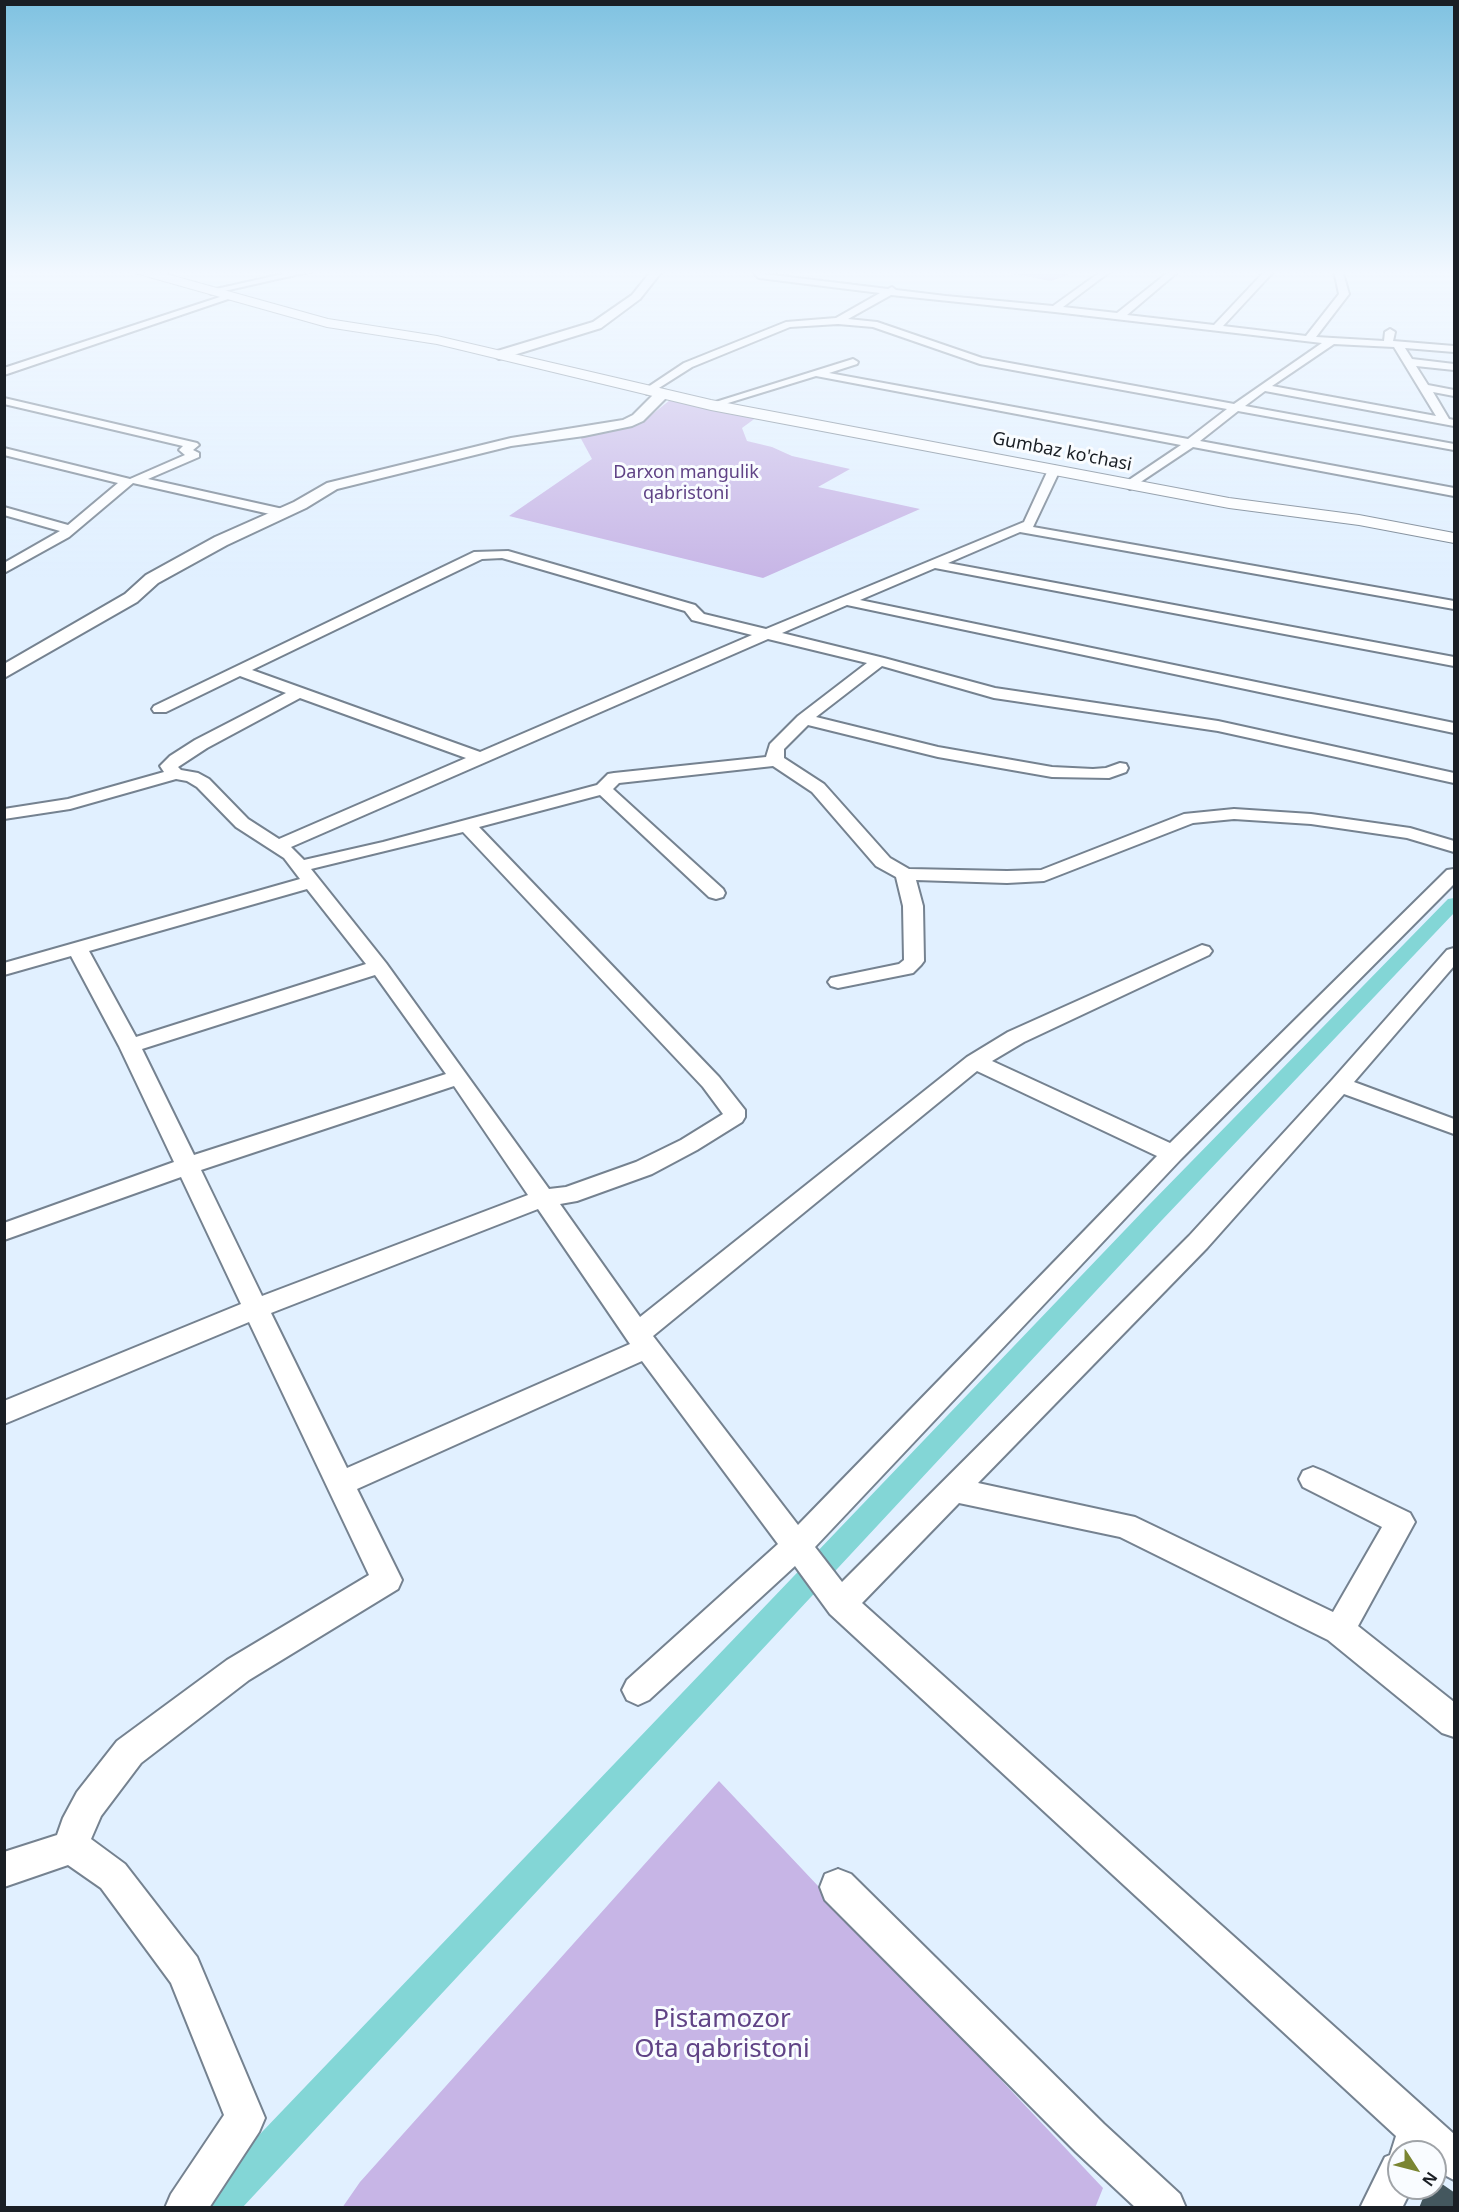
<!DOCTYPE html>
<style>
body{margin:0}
#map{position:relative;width:1459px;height:2212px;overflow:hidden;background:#e1f0ff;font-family:"Noto Sans",sans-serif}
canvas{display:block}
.frame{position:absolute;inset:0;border:6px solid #1a1f25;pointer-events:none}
.north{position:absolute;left:1387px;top:2140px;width:60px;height:60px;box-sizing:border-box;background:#f9fcff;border:2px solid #a0a4a8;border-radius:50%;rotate:126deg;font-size:16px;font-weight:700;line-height:24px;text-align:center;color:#1a1f25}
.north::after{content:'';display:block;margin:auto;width:21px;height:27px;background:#7a8532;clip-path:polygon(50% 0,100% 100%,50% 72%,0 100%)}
</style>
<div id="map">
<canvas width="1459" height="2212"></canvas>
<div class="frame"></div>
<div class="north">N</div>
</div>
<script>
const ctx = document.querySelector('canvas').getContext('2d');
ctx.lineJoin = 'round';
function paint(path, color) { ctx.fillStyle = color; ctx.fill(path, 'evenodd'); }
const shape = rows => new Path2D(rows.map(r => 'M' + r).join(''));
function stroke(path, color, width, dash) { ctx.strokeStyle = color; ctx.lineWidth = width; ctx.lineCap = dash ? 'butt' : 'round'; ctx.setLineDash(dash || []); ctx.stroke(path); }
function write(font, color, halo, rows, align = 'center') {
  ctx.font = font + ' "Noto Sans",sans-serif'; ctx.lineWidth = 6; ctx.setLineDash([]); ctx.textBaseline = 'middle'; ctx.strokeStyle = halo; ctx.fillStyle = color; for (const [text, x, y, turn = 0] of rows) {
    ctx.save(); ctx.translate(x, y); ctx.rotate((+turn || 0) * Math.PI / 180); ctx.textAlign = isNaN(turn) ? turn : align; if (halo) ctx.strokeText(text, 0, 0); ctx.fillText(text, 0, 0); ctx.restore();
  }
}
const green = shape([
 [993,270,1080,270,1051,281],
 [670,400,757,417,742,428,747,441,772,447,792,456,850,469,818,487,920,509,763,578,509,516,592,459,579,435,644,421],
 [719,1781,1103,2188,1095,2208,342,2208,360,2182]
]);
const canal = shape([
 [1454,898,1454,913,1162,1220,242,2208,202,2208,217,2179,1146,1208,1448,899,1454,898]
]);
const building = shape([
 [1435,2179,1455,2193,1455,2208,1419,2208,1427,2188,1435,2188]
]);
const minor = shape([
 [301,270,317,270,211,294,207,291,301,270],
 [1103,270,1112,270,1063,307,1117,313,1171,270,1180,270,1127,315,1214,325,1266,270,1275,270,1223,326,1306,336,1339,294,1334,270,1342,270,1349,294,1316,337,1384,341,1385,332,1390,329,1395,332,1393,341,1454,346,1454,352,1405,348,1412,359,1454,364,1454,370,1416,366,1428,385,1454,390,1454,396,1433,392,1449,419,1454,420,1454,426,1265,391,1245,406,1454,444,1454,450,1238,411,1200,441,1454,488,1454,496,1193,447,1130,489,1124,485,1126,482,1181,445,816,376,715,407,707,407,706,405,853,359,858,362,857,364,829,373,1188,439,1227,409,980,364,873,327,838,324,790,327,692,367,651,393,647,394,642,391,684,363,786,322,836,318,880,293,759,278,755,275,756,273,888,289,892,287,896,290,946,296,1053,306,1103,270],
 [891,295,1055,312,1322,343,1234,404,982,358,877,322,848,319,891,295],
 [1334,344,1394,347,1436,416,1272,386,1334,344],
 [226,295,234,297,4,375,4,368,226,295],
 [4,398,197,443,199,445,193,450,199,453,199,457,148,479,283,509,289,513,283,517,133,483,69,537,4,573,4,563,60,531,4,515,4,507,68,525,118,483,4,455,4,448,130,479,185,455,179,450,183,446,4,404,4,398],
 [1054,466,1060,470,1033,527,1454,601,1454,609,1020,532,948,563,1454,657,1454,666,935,568,860,600,1454,723,1454,733,847,605,782,633,884,658,995,688,1218,721,1454,773,1454,783,1218,731,994,698,882,666,816,717,938,747,1052,767,1093,769,1106,768,1120,763,1126,764,1128,768,1126,772,1109,778,1052,777,938,757,808,725,784,749,784,758,824,784,890,858,909,869,1007,871,1041,870,1184,814,1234,809,1311,814,1410,828,1454,841,1454,852,1407,838,1311,824,1234,819,1193,823,1044,881,1007,883,916,880,923,906,924,961,921,965,913,973,838,988,831,986,828,982,831,978,899,964,904,960,903,906,896,877,876,866,812,792,773,766,619,783,613,789,723,889,725,893,723,897,716,899,709,897,600,795,479,827,719,1077,745,1110,745,1117,742,1122,697,1150,652,1174,577,1201,560,1204,640,1317,967,1057,1008,1032,1202,945,1209,947,1212,951,1209,955,1024,1042,992,1061,1170,1143,1447,870,1454,869,1454,884,1181,1159,815,1547,842,1582,1189,1236,1332,1080,1447,950,1454,948,1454,966,1354,1082,1454,1119,1454,1134,1344,1094,1207,1248,978,1483,1135,1517,1333,1612,1382,1527,1303,1487,1299,1479,1303,1471,1313,1467,1323,1471,1410,1513,1415,1522,1358,1626,1454,1702,1454,1737,1442,1733,1328,1640,1120,1537,959,1503,862,1603,1454,2134,1454,2180,1435,2170,1435,2152,1399,2152,1399,2188,1412,2188,1402,2208,1360,2208,1385,2157,1390,2155,1396,2136,830,1614,795,1566,649,1700,638,1705,627,1700,622,1690,627,1680,778,1544,642,1361,357,1489,402,1580,398,1589,249,1680,141,1763,101,1816,91,1839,125,1864,197,1957,265,2118,259,2132,209,2208,165,2208,171,2194,224,2115,171,1983,101,1888,68,1865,4,1887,4,1852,57,1835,63,1818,77,1792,117,1741,227,1660,369,1575,249,1322,4,1424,4,1401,241,1304,181,1177,4,1240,4,1223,174,1162,119,1046,71,956,4,975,4,963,300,879,284,858,236,827,197,787,187,781,176,779,70,809,4,819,4,809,68,799,164,772,160,766,170,756,195,740,286,693,240,676,166,712,154,712,152,709,154,706,474,552,508,551,695,605,704,614,766,629,1024,522,1048,470,1054,466],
 [502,558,685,611,692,620,752,635,480,752,252,670,482,559,502,558],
 [768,639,867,663,798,716,770,744,766,757,614,773,608,774,597,785,383,842,304,860,291,847,768,639],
 [300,698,466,758,279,839,248,819,209,779,198,773,181,770,178,767,207,748,300,698],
 [463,832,703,1087,723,1114,681,1140,636,1162,566,1187,549,1189,386,963,311,869,463,832],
 [307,889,366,964,136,1037,89,951,307,889],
 [375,975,446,1074,194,1155,142,1049,375,975],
 [977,1071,1157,1156,798,1525,653,1336,977,1071],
 [454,1086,528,1195,262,1296,201,1170,454,1086],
 [538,1209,630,1344,347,1468,271,1313,538,1209],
 [838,1869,851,1874,1104,2124,1180,2194,1186,2208,1136,2208,1076,2152,825,1900,820,1887,825,1874,838,1869]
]);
const tertiary = shape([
 [652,270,663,270,640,299,601,328,504,358,499,359,493,355,494,352,593,322,632,295,652,270],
 [662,390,667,391,669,394,667,397,643,421,632,426,584,436,511,446,337,489,306,508,227,545,158,583,137,602,4,678,4,664,125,594,146,575,215,537,294,502,327,483,511,438,623,420,633,415,657,391,662,390]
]);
const secondary = shape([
 [133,270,152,270,328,319,437,336,711,400,1229,498,1359,515,1454,533,1454,543,1359,525,1229,508,711,410,437,344,327,327,135,273,133,270]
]);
const farStreetnames = [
 ["Gumbaz ko'chasi",1062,452,11]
];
const farParknames = [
 ["Darxon mangulik",686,473],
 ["qabristoni",686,494]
];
const nearParknames = [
 ["Pistamozor",722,2020],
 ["Ota qabristoni",722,2050]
];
paint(green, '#c7b5e6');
paint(canal, '#83d6d6');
paint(building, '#44575e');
stroke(minor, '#758290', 4);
stroke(tertiary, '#758290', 4);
stroke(secondary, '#758290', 2);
paint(minor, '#fff');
paint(tertiary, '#fff');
paint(secondary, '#fff');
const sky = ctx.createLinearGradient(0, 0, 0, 580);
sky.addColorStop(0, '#7fc2e1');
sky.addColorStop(0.47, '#f2f8ff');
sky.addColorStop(1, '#f2f8ff00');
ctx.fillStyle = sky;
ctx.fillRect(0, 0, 1459, 580);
write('18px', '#1a1f25', '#f9fcff', farStreetnames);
write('18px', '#604386', '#f9fcff', farParknames);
write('26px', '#604386', '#f9fcff', nearParknames);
</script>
